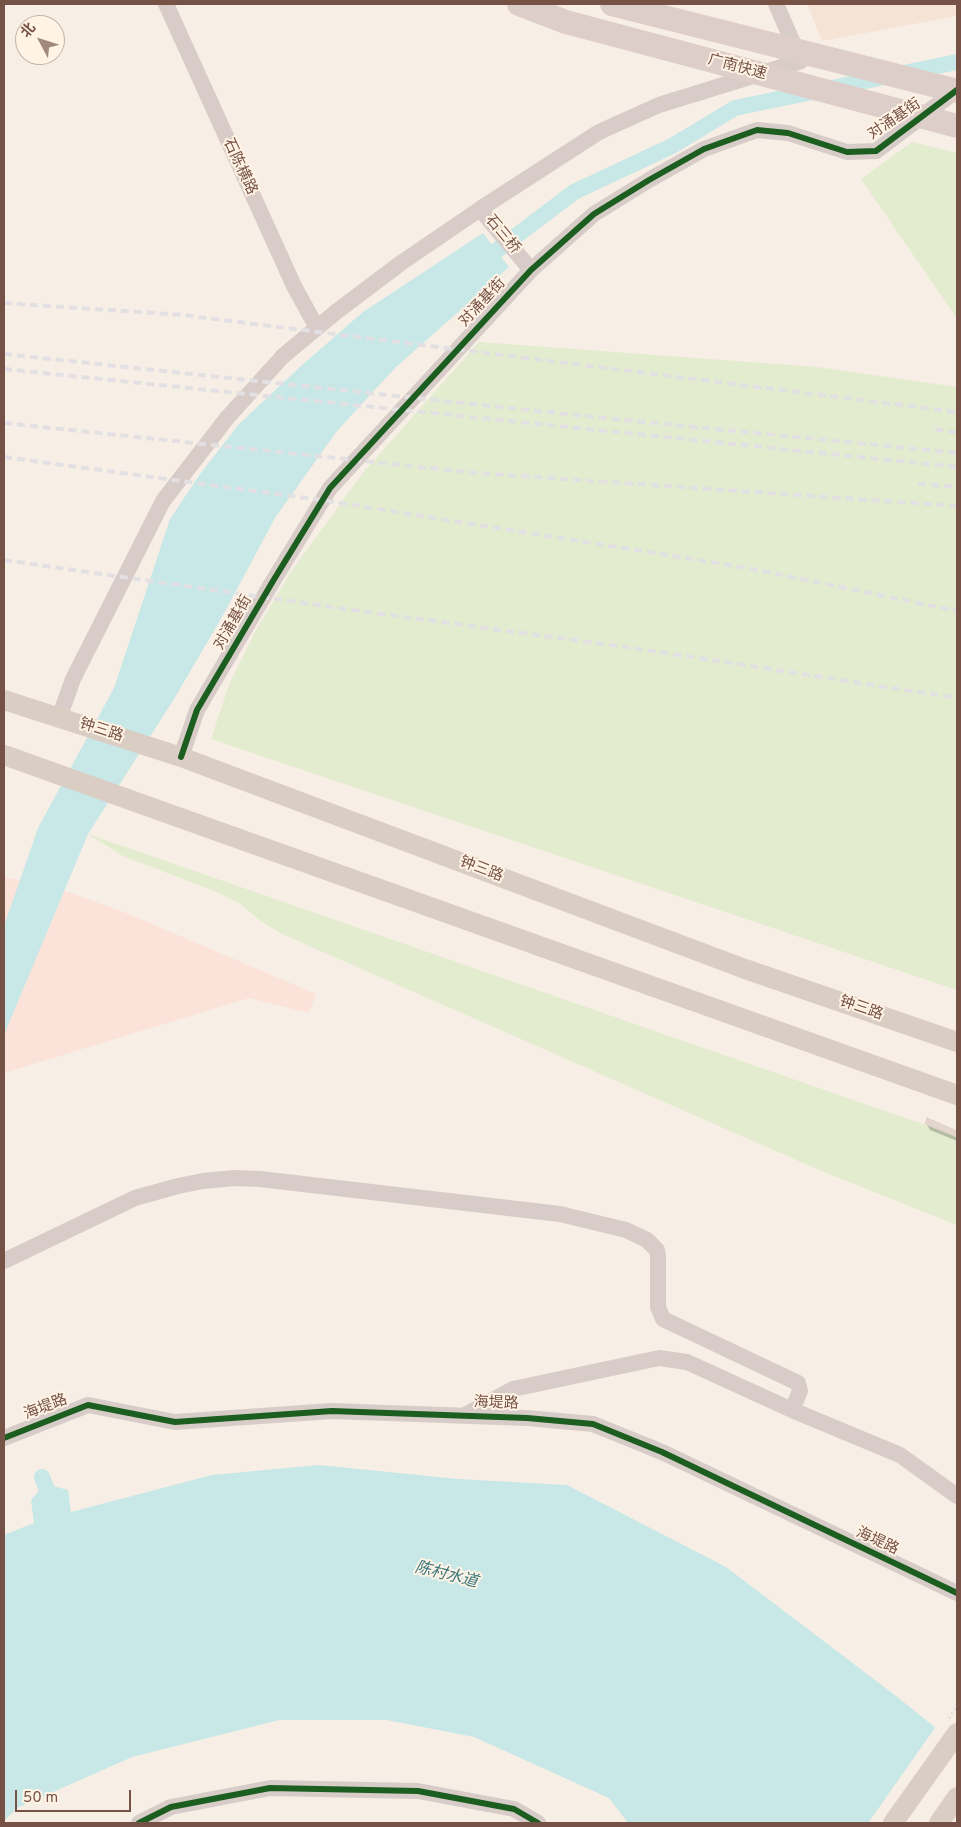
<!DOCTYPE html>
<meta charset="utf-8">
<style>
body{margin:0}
#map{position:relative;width:961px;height:1827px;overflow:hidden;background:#f7eee5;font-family:Overpass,"Noto Sans SC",sans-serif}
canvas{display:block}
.frame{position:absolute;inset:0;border:5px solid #755245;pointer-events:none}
.north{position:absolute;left:15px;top:15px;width:50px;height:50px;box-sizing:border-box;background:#fff3e5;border:1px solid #c8b3a5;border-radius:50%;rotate:310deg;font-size:14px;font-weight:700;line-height:20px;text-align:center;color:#755245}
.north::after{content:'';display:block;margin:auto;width:18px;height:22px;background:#a2897d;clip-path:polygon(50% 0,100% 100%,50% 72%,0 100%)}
.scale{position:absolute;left:15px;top:1790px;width:116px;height:22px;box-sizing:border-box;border:2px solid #755245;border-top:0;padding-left:6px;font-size:15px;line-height:18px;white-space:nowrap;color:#755245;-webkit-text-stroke:4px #fff3e5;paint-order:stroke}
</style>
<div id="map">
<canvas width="961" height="1827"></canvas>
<div class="frame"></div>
<div class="north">北</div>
<div class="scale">50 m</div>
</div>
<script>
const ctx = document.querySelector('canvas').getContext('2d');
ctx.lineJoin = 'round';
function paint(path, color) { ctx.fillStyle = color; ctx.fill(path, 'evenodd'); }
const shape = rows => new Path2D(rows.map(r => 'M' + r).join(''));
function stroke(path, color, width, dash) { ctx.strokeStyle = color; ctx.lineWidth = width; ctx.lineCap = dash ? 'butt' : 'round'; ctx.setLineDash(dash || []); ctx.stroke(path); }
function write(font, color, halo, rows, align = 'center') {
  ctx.font = font + ' Overpass,"Noto Sans SC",sans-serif'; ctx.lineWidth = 4; ctx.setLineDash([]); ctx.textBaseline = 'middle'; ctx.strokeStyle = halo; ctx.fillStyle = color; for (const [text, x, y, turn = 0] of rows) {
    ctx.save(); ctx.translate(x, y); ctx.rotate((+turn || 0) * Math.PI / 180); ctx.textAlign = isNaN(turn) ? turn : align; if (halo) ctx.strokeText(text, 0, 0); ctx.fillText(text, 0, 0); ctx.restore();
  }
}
const residential = shape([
 [807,4,957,4,957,16,822,41]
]);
const commercial = shape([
 [4,877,69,892,131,915,316,994,309,1013,249,998,4,1073]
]);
const green = shape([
 [912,142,957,153,957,322,956,317,861,179],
 [479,342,817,367,957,387,957,990,211,739,230,682,255,632,290,573,362,474],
 [88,834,957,1136,957,1225,819,1170,282,934,262,922,239,903,214,891,123,856]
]);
const water = shape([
 [483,233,509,267,395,368,337,431,275,518,222,617,174,699,88,834,4,1035,4,926,38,828,114,688,170,519,200,474,239,424,301,366,363,312],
 [319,1465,458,1479,567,1485,726,1567,896,1696,957,1745,957,1823,628,1823,609,1798,474,1737,387,1720,279,1720,132,1757,17,1808,4,1821,4,1535,34,1523,31,1500,45,1484,68,1490,71,1512,212,1475]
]);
const pier = shape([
 [937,1725,957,1742,957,1823,868,1823]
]);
const shadow = shape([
 [928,1120,957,1132,957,1141,930,1130,926,1123]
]);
const canal = shape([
 [479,264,574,192,672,146,735,108,957,62],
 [42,1477,52,1504]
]);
const building = shape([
 [927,1118,957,1131,957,1137,925,1124,927,1118]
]);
const path = shape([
 [949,1718,957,1706]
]);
const minor = shape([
 [166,4,294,286,317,328],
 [480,209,531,270],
 [59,718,73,679,163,501,227,418,283,356,336,312,401,263,480,209,599,132,659,105,801,61,776,4],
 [181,757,197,710,273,581,330,488,531,270,594,214,649,180,704,149,757,130,788,133,847,152,876,151,957,90],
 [4,1261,135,1198,178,1186,203,1181,235,1178,260,1179,560,1214,626,1230,647,1240,657,1250,658,1256,658,1307,663,1319,798,1383,800,1391,792,1410],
 [465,1415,513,1389,659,1358,687,1362,792,1410,900,1455,957,1496],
 [4,1438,88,1405,175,1422,332,1411,527,1418,593,1424,662,1452,957,1593],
 [139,1823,171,1807,270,1788,418,1791,514,1809,538,1823]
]);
const major = shape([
 [4,700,181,757,745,969,957,1042],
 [4,755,957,1095],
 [893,1823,957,1733],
 [939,1823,957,1797]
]);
const highway = shape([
 [519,4,566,22,957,126],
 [612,4,957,91]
]);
const rail = shape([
 [4,303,183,315,957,412],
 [4,354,575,415,957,453],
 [4,369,957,467],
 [4,423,478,473,957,506],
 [935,429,957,433],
 [4,457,328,501,748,568,957,611],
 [918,484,957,487],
 [4,560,360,611,640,649,957,698]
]);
const cycleway = shape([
 [181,757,197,710,273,581,330,488,531,270,594,214,649,180,704,149,757,130,788,133,847,152,876,151,957,90],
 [4,1438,88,1405,175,1422,332,1411,527,1418,593,1424,662,1452,957,1593],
 [139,1823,171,1807,270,1788,418,1791,514,1809,538,1823]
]);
const streetNames = [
 ["广南快速",737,68,15],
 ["对涌基街",895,120,-34],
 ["石陈横路",239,167,65],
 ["石三桥",502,235,50],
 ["对涌基街",483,303,-47],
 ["对涌基街",234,623,-60],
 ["钟三路",101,731,18],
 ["钟三路",481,870,21],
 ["钟三路",861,1009,19],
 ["海堤路",496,1404,2],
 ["海堤路",46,1408,-21],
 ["海堤路",877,1542,25]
];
const waterNames = [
 ["陈村水道",446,1576,14]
];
paint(residential, '#f5e4d6');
paint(commercial, '#fbe3da');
paint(green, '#e3ecce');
paint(water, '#c7e8e7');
paint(pier, '#f7eee5');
paint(shadow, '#0003');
stroke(canal, '#c7e8e7', 16);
paint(building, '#e3d6cd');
stroke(building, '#dfd0c7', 1);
stroke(path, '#d8ccc8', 2.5, [1, 4]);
stroke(minor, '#d8ccc8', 16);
stroke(major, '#dacec4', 20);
stroke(highway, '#decec9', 24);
stroke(rail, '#e3e0e3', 4, [8, 5]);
stroke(cycleway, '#1b5e20', 6);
write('15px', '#755245', '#fff3e5', streetNames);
write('italic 16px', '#38767c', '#fff3e5', waterNames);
</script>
